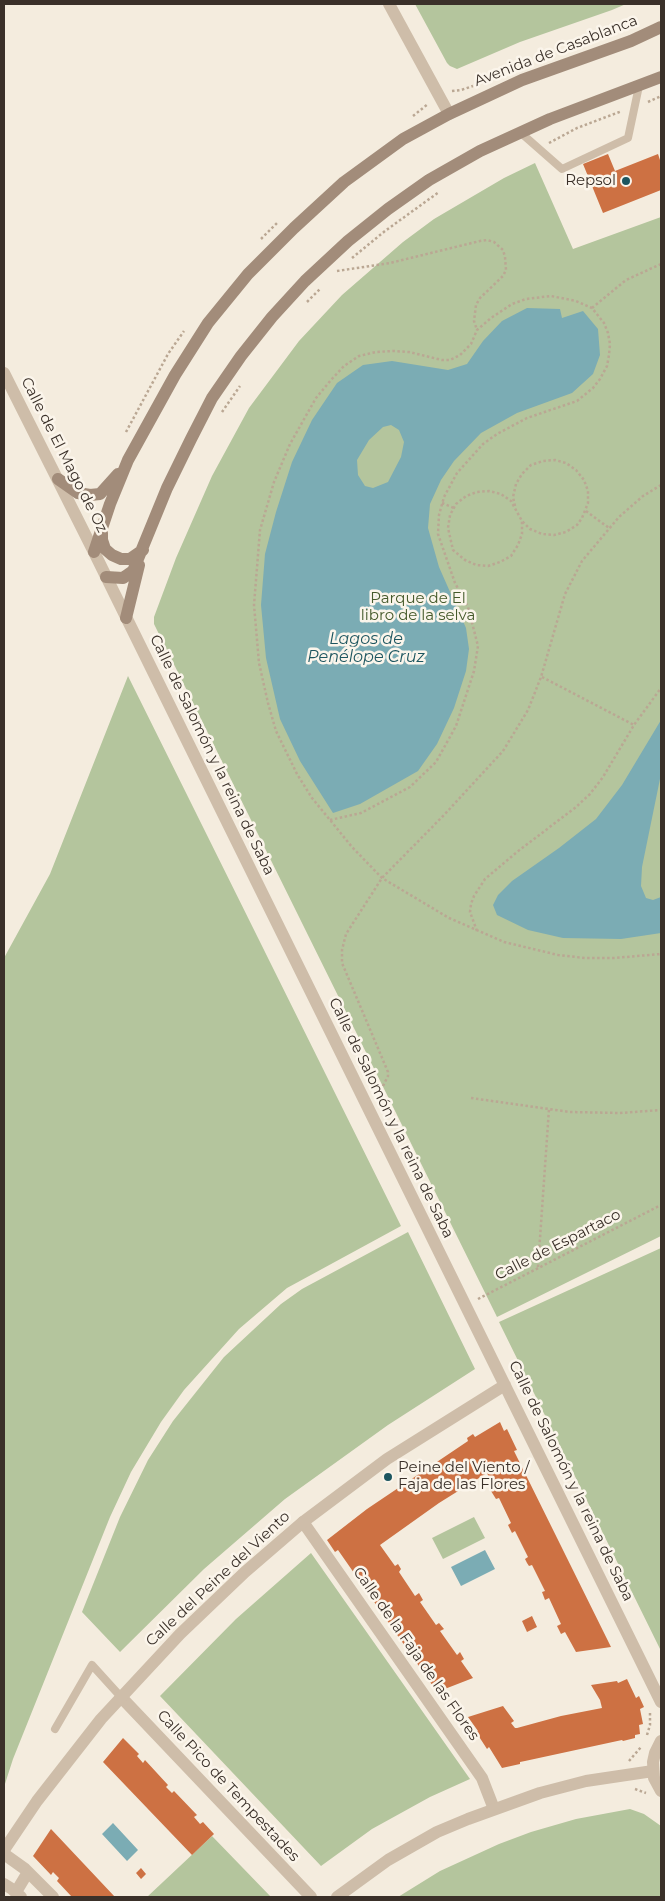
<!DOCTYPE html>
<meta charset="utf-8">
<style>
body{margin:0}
#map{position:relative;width:665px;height:1901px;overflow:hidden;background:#f4ecde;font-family:Montserrat,sans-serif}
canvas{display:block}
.frame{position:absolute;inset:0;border:5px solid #3a3029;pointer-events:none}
</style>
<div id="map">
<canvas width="665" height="1901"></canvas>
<div class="frame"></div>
</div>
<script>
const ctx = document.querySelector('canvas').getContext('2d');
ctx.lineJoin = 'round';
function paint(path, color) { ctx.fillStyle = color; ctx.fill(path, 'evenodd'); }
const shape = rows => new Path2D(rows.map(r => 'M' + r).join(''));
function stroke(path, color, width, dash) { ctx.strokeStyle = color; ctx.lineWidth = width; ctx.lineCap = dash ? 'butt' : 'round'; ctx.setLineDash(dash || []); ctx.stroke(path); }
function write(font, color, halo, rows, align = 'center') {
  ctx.font = font + ' Montserrat,sans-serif'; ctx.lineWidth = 5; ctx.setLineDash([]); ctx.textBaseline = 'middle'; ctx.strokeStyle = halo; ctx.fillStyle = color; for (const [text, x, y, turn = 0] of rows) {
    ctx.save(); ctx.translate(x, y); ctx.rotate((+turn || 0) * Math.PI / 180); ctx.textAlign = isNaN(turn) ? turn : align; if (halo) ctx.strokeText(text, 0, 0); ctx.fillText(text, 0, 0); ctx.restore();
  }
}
const green = shape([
 [415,4,626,4,612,10,520,42,457,69,450,66,447,63],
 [535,163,573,249,661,217,661,1236,497,1317,154,624,154,617,176,558,212,476,249,408,299,341,342,295,403,242,434,219,504,178],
 [128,676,401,1226,287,1288,239,1329,184,1390,161,1422,131,1472,110,1517,13,1759,4,1787,4,958,50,874],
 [408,1232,475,1369,388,1425,285,1499,204,1569,120,1652,82,1612,120,1517,148,1460,173,1421,224,1357,281,1304,302,1289],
 [661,1248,661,1651,499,1322],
 [474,1517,485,1538,443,1559,432,1538],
 [311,1553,470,1779,430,1797,372,1829,321,1866,160,1696,236,1619],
 [630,1809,644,1814,661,1826,661,1897,398,1897,440,1871,499,1844,531,1832,576,1819],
 [212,1836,271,1897,147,1897]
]);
const water = shape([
 [527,308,560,309,562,318,583,311,598,329,600,355,593,374,572,393,517,413,481,433,454,461,441,480,430,504,428,528,439,567,466,628,469,649,466,671,454,708,437,744,418,771,360,804,333,813,300,761,280,719,266,658,261,605,265,554,276,512,292,462,312,420,337,383,363,365,392,361,448,370,467,364,483,341,502,321],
 [391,425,399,430,404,442,401,457,388,482,373,488,365,486,358,475,357,460,369,440,383,427],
 [661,720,661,774,642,867,641,886,646,898,653,900,661,897,661,933,621,939,563,938,528,930,497,915,493,905,498,895,512,881,559,848,596,819,622,785],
 [485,1550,495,1569,461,1586,451,1567],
 [113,1823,138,1850,127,1861,102,1834]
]);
const building = shape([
 [608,154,615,171,658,154,661,163,661,190,603,213,583,164],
 [500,1422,504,1431,507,1429,517,1450,514,1451,611,1647,576,1652,565,1632,561,1634,557,1626,561,1624,549,1598,545,1600,542,1592,545,1591,532,1565,529,1566,527,1563,525,1559,528,1557,515,1531,512,1533,508,1525,511,1523,499,1498,496,1499,491,1491,495,1490,487,1473,439,1503,380,1545,395,1566,398,1564,401,1569,399,1572,415,1596,419,1593,423,1600,420,1602,436,1625,439,1623,444,1629,440,1631,457,1655,460,1652,464,1659,461,1661,473,1678,437,1692,338,1550,335,1552,327,1540,367,1509,468,1441,467,1438,473,1434,475,1437],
 [532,1616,537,1627,527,1632,522,1621],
 [627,1679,636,1698,639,1696,644,1707,640,1709,643,1724,639,1725,640,1734,635,1735,635,1738,623,1741,622,1740,525,1761,520,1762,520,1764,502,1768,489,1747,487,1749,476,1732,478,1731,468,1717,503,1706,514,1721,511,1723,515,1728,517,1728,561,1716,602,1708,600,1700,591,1685,617,1681,618,1683],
 [123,1738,139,1754,137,1756,143,1763,145,1760,168,1785,166,1787,172,1793,174,1791,197,1815,194,1817,200,1824,203,1822,214,1834,192,1855,103,1762],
 [51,1829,115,1897,72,1897,57,1881,59,1878,53,1872,51,1875,33,1856],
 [141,1868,146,1874,141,1879,136,1873]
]);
const path = shape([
 [452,91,461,90,473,86],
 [648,102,661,96],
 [413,116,428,104],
 [549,143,577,128,622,111],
 [261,239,277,223],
 [352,258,385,231,439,192],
 [337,271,390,263,480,241,487,240,494,242,503,250,505,257,506,270,503,276,480,298,476,305,474,321,477,330],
 [307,302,321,288],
 [592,308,626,280,661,264],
 [222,412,240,386],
 [126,432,168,354,184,331],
 [442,503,454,508],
 [515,506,513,497,516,484,522,474,531,465,543,461,555,460,566,463,576,470,584,480,588,491,588,503,582,518,577,525,566,532,554,535,542,534,530,529,522,521,511,501,501,494,489,491,477,492,466,496,456,504,450,515,448,528,453,550,465,560,476,565,488,566,500,562,511,556,518,545,522,534,522,521],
 [586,511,609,528],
 [542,677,634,725],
 [330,820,361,813,410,787,436,762,456,726,474,671,478,646,468,607,455,583,438,534,439,515,444,497,457,473,483,444,497,434,527,418,577,401,593,388,600,379,607,366,609,355,610,344,608,333,604,323,592,308,576,301,551,296,526,299,512,304,491,318,477,330,471,344,460,355,450,360,442,360,409,352,393,351,376,352,359,356,344,366,331,380,316,398,290,444,274,482,260,530,254,605,259,663,268,703,276,731,297,774,312,798,330,820,352,847,382,878,449,918,504,942,558,955,585,958,614,958,661,954],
 [477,931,470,912,471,904,474,896,485,879,517,852,576,807,590,794,603,777,634,725,661,688],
 [383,1086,388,1076,388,1072,342,963,342,950,346,934,382,878,444,815,503,751,528,710,541,677,565,594,582,561,619,517,643,496,661,485],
 [471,1098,570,1112,620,1113,661,1110],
 [538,1267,549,1109],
 [478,1299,661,1205],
 [647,1735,650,1725,650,1711],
 [629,1761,641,1747],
 [635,1789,646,1793]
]);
const service = shape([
 [521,133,562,169,628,138,639,86],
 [55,1729,92,1665,121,1697]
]);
const minor = shape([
 [389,4,449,114],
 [303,1522,482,1778,494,1809],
 [121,1697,311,1897],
 [4,1854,25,1869,53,1897],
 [4,1884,12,1889,21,1897],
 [16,1892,28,1872]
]);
const tertiary = shape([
 [4,373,94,552,661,1702],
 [661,1741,655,1753,653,1762,654,1778,661,1791],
 [4,1850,37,1801,101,1719,180,1634,245,1572,303,1522,387,1459,505,1385],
 [337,1897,388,1860,437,1832,468,1819,540,1793,586,1781,653,1771]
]);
const secondary = shape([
 [58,479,78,493,90,495,100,494,118,474],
 [102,533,102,540,105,549,112,555,121,559,130,559,143,550],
 [94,552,110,504,128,460,175,375,208,323,248,274,294,228,344,182,403,139,449,114,522,80,631,41,661,27],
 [106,577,123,578,133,571,167,488,191,439,212,398,241,356,272,317,305,281,348,241,388,209,429,180,480,151,550,119,661,77],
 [126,618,139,565]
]);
const markers = [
 [626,181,5,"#1c555f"],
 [388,1477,5,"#1c555f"]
];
const streetNames = [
 ["Avenida de Casablanca",556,51,-21],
 ["Calle de El Mago de Oz",64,455,63],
 ["Calle de Salomón y la reina de Saba",212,755,64],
 ["Calle de Salomón y la reina de Saba",391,1118,64],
 ["Calle de Espartaco",558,1245,-27],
 ["Calle de Salomón y la reina de Saba",571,1481,64],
 ["Calle del Peine del Viento",218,1579,-43],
 ["Calle de la Faja de las Flores",416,1654,55],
 ["Calle Pico de Tempestades",228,1786,47]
];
const poiNames = [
 ["Repsol",616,181],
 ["Peine del Viento /",398,1468,"left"],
 ["Faja de las Flores",398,1485,"left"]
];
const parkNames = [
 ["Parque de El",418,599],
 ["libro de la selva",418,616]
];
const waterNames = [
 ["Lagos de",366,639],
 ["Penélope Cruz",366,657]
];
paint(green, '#b4c59d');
paint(water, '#7bacb4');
paint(building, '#cd7143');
stroke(path, '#baa793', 2.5, [2.5, 2.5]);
stroke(service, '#cebda9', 8);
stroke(minor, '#cebda9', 12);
stroke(tertiary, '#cebda9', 12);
stroke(secondary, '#a28c7a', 12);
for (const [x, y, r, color] of markers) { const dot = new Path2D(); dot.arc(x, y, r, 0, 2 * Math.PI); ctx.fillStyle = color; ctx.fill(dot); stroke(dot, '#fbf5eb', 2); }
write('15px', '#3a3029', '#fbf5eb', streetNames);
write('15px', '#3a3029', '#fbf5eb', poiNames, 'right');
write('15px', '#455a2b', '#fbf5eb', parkNames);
write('italic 16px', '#1c555f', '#fbf5eb', waterNames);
</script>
